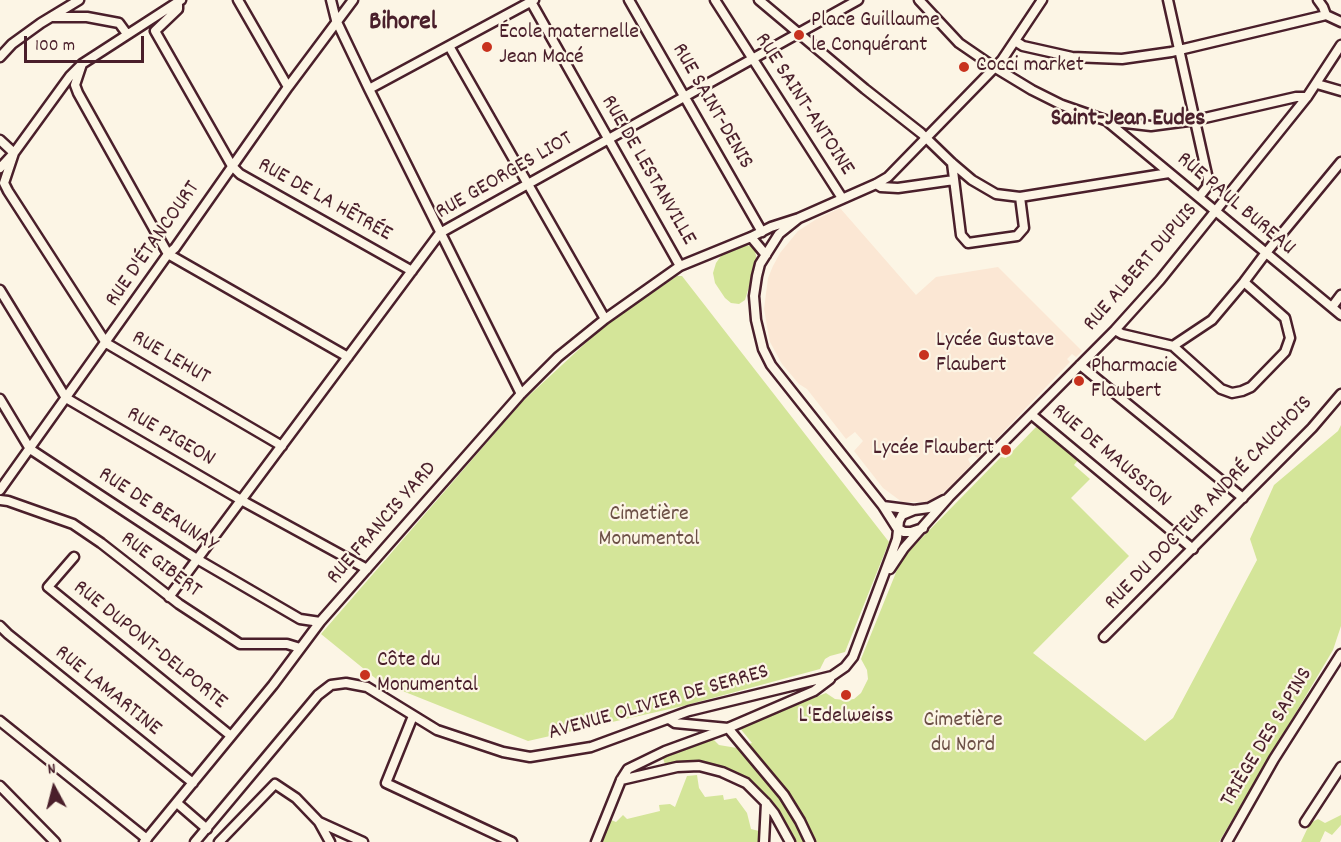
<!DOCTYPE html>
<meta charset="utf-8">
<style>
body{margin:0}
#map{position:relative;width:1341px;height:842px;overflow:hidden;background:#fcf5e5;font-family:Dekko,sans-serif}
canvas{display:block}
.north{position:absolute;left:24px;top:758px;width:60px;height:60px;-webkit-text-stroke:4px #fcf5e5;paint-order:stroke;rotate:353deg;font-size:16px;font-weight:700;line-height:24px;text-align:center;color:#4a1f2b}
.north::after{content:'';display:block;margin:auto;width:21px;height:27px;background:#4a1f2b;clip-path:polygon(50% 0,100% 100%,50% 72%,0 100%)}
.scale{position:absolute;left:24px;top:36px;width:120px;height:27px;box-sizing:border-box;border:3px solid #4a1f2b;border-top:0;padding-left:8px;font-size:18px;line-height:21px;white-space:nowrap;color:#4a1f2b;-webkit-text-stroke:4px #fcf5e5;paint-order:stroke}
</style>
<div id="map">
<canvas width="1341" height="842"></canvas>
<div class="north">N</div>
<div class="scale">100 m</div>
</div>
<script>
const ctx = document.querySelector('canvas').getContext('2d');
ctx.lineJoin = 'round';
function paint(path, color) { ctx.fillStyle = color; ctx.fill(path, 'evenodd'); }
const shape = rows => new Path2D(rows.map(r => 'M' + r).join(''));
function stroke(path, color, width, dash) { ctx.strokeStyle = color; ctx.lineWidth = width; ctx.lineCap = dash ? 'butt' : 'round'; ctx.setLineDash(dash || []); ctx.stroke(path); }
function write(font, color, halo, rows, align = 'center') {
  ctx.font = font + ' Dekko,sans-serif'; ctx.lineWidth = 4.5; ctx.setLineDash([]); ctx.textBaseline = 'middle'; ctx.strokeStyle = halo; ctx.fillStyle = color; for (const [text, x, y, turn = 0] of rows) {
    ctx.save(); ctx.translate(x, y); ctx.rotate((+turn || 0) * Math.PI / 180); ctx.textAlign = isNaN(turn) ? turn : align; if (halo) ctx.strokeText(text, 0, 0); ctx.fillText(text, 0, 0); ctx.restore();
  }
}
const built = shape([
 [840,208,916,295,936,277,998,267,1082,351,1076,357,1072,354,1067,359,1070,362,978,458,973,455,968,459,971,465,948,489,934,499,925,502,902,502,883,488,854,451,863,441,855,432,846,439,807,389,799,384,782,364,770,342,764,309,768,278,773,266,780,253,798,231,815,220]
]);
const green = shape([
 [743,245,752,246,755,251,757,260,745,300,739,304,731,303,725,298,715,283,713,273,716,263,723,253],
 [677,276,682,276,889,542,845,652,830,656,825,659,820,669,683,706,528,741,380,682,321,634,522,402,603,327],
 [1341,425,1341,626,1333,650,1219,842,794,842,778,810,751,782,734,773,700,763,665,764,662,756,712,738,719,745,737,748,752,743,739,727,826,693,835,699,844,700,854,699,861,693,868,679,867,670,861,659,899,565,907,553,1001,457,1006,458,1037,426,1078,460,1074,465,1090,479,1071,498,1129,556,1033,653,1145,741,1173,718,1257,560,1250,539,1274,485,1338,431],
 [697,775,699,788,705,797,723,795,724,800,736,798,747,813,751,829,763,832,761,842,600,842,611,820,616,822,623,815,627,819,660,811,659,805,670,804,675,807,687,776],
 [1341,815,1341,825,1332,835,1325,831,1320,842,1301,842,1310,823,1318,819,1325,823]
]);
const minor = shape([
 [238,0,288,87],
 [331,0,336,20,369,89,521,394],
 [530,0,680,266],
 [629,0,762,232],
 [715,0,842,198],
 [759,0,865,89,921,133,952,163,972,180,996,194,1020,197,1169,173],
 [919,0,959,43,994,67,1032,90,1062,105,1108,121,1151,126,1196,120,1296,97,1307,97],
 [1168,0,1208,179,1207,187,1199,197],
 [1318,0,1323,7,1326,15,1341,22],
 [178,2,178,9,155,31,232,166,240,174,412,271],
 [51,17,87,17,119,23,127,34],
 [1015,41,1023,46,1072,57,1122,59,1171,52,1326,15],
 [449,46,605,319],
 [0,57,12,44,41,23,79,0],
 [82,64,75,85,78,93,168,254,348,357],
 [1317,84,1341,91],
 [369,89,534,0],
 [1108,122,1341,315],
 [0,140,14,153,4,183,8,191,106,343,282,446],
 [952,163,961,235,968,243,1017,236,1024,228,1020,197],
 [0,168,14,153,70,76,82,64,181,0],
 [876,184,881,187,898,188,954,180],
 [751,237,766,255],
 [0,290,66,398,241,500,367,569],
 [1332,307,1341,295],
 [1115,330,1122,334,1173,346,1212,320,1244,282,1265,254,1341,162],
 [1173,346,1221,389,1232,393,1242,391,1251,387,1285,352,1290,338,1285,318,1244,282],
 [1080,365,1243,498],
 [0,399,30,449,197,559,300,619,320,622],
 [1032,415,1193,549],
 [0,490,168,254,175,248,288,87,353,0],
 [0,500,8,501,73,524,101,543,179,604,240,644,287,644,300,648],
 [883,506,914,510,929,508,944,500],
 [923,528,911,532,904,532,897,528,883,506,771,365,763,349,756,320,754,296,757,276,760,264,779,234,799,218,876,184,888,177,1002,60,1042,0],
 [74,557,48,587,231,736],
 [890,569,904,548,949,497,1115,330,1160,280,1307,97,1341,45],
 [169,597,440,233,858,0],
 [0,626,8,634,193,783],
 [1104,637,1312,428,1341,394],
 [413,716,386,783,512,842],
 [669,719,675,723,728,728,784,795,800,821,810,842],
 [0,721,147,839],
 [621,780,677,767,699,766,722,772,746,783,766,803,774,813,790,842],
 [0,786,55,842],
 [177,803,207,829],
 [319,822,363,842],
 [1305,822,1341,767],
 [144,842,273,685,320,622,520,395,558,357,605,319,680,266,751,237,771,227,799,218],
 [195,842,318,695,331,685,346,683,367,687,437,730,503,752,530,757,591,747,689,711,832,676,845,667,853,657,892,553,897,539,899,521,902,515,914,510],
 [219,842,275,784,296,798,319,822,330,842],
 [596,842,621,780,628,769,665,751,728,728,814,691,830,679],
 [764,842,766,803],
 [1227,842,1274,759,1341,654]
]);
const markers = [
 [799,35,6,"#c8321e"],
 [487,47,6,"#c8321e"],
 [964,67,6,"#c8321e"],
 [924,355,6,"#c8321e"],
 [1079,381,6,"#c8321e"],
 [1006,450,6,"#c8321e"],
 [365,675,6,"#c8321e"],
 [846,695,6,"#c8321e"]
];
const poiNames = [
 ["Place Guillaume",811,22],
 ["le Conquérant",811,47],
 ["École maternelle",499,34],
 ["Jean Macé",499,59],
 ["Cocci market",976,67],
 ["Lycée Gustave",936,342],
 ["Flaubert",936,367],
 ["Pharmacie",1091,368],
 ["Flaubert",1091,393],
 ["Lycée Flaubert",994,450,"right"],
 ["Côte du",377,662],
 ["Monumental",377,687],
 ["L'Edelweiss",846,718,"center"]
];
const streetNames = [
 ["RUE SAINT-ANTOINE",803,105,57],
 ["RUE SAINT-DENIS",711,107,60],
 ["RUE DE LESTANVILLE",647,171,60],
 ["RUE GEORGES LIOT",505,177,-30],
 ["RUE DE LA HÊTRÉE",324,201,29],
 ["RUE PAUL BUREAU",1235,205,40],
 ["RUE D'ÉTANCOURT",154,245,-55],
 ["RUE ALBERT DUPUIS",1142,268,-49],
 ["RUE LEHUT",170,359,30],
 ["RUE PIGEON",170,438,30],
 ["RUE DE MAUSSION",1110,457,40],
 ["RUE DU DOCTEUR ANDRÉ CAUCHOIS",1210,504,-46],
 ["RUE DE BEAUNAY",157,511,33],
 ["RUE FRANCIS YARD",383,524,-49],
 ["RUE GIBERT",160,566,37],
 ["RUE DUPONT-DELPORTE",149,646,39],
 ["RUE LAMARTINE",107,692,39],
 ["AVENUE OLIVIER DE SERRES",659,704,-16],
 ["TRIÈGE DES SAPINS",1268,738,-59]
];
const parkNames = [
 ["Cimetière",649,516],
 ["Monumental",649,541],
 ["Cimetière",963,722],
 ["du Nord",963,747]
];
const neighbourhoodNames = [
 ["Saint-Jean Eudes",1128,121]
];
const quarterNames = [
 ["Bihorel",403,24]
];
paint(built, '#fbe7d4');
paint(green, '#d4e599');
stroke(minor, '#4a1f2b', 13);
stroke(minor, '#fcf5e5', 8);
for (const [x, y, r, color] of markers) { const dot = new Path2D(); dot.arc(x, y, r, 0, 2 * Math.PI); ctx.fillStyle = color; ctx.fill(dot); stroke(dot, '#fcf5e5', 2); }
write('22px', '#4a1f2b', '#fcf5e5', poiNames, 'left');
write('22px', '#4a1f2b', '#fcf5e5', streetNames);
write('22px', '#6c5046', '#fcf5e5', parkNames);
write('bold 24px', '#4a1f2b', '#fcf5e5', neighbourhoodNames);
write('bold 26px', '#4a1f2b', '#fcf5e5', quarterNames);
</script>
